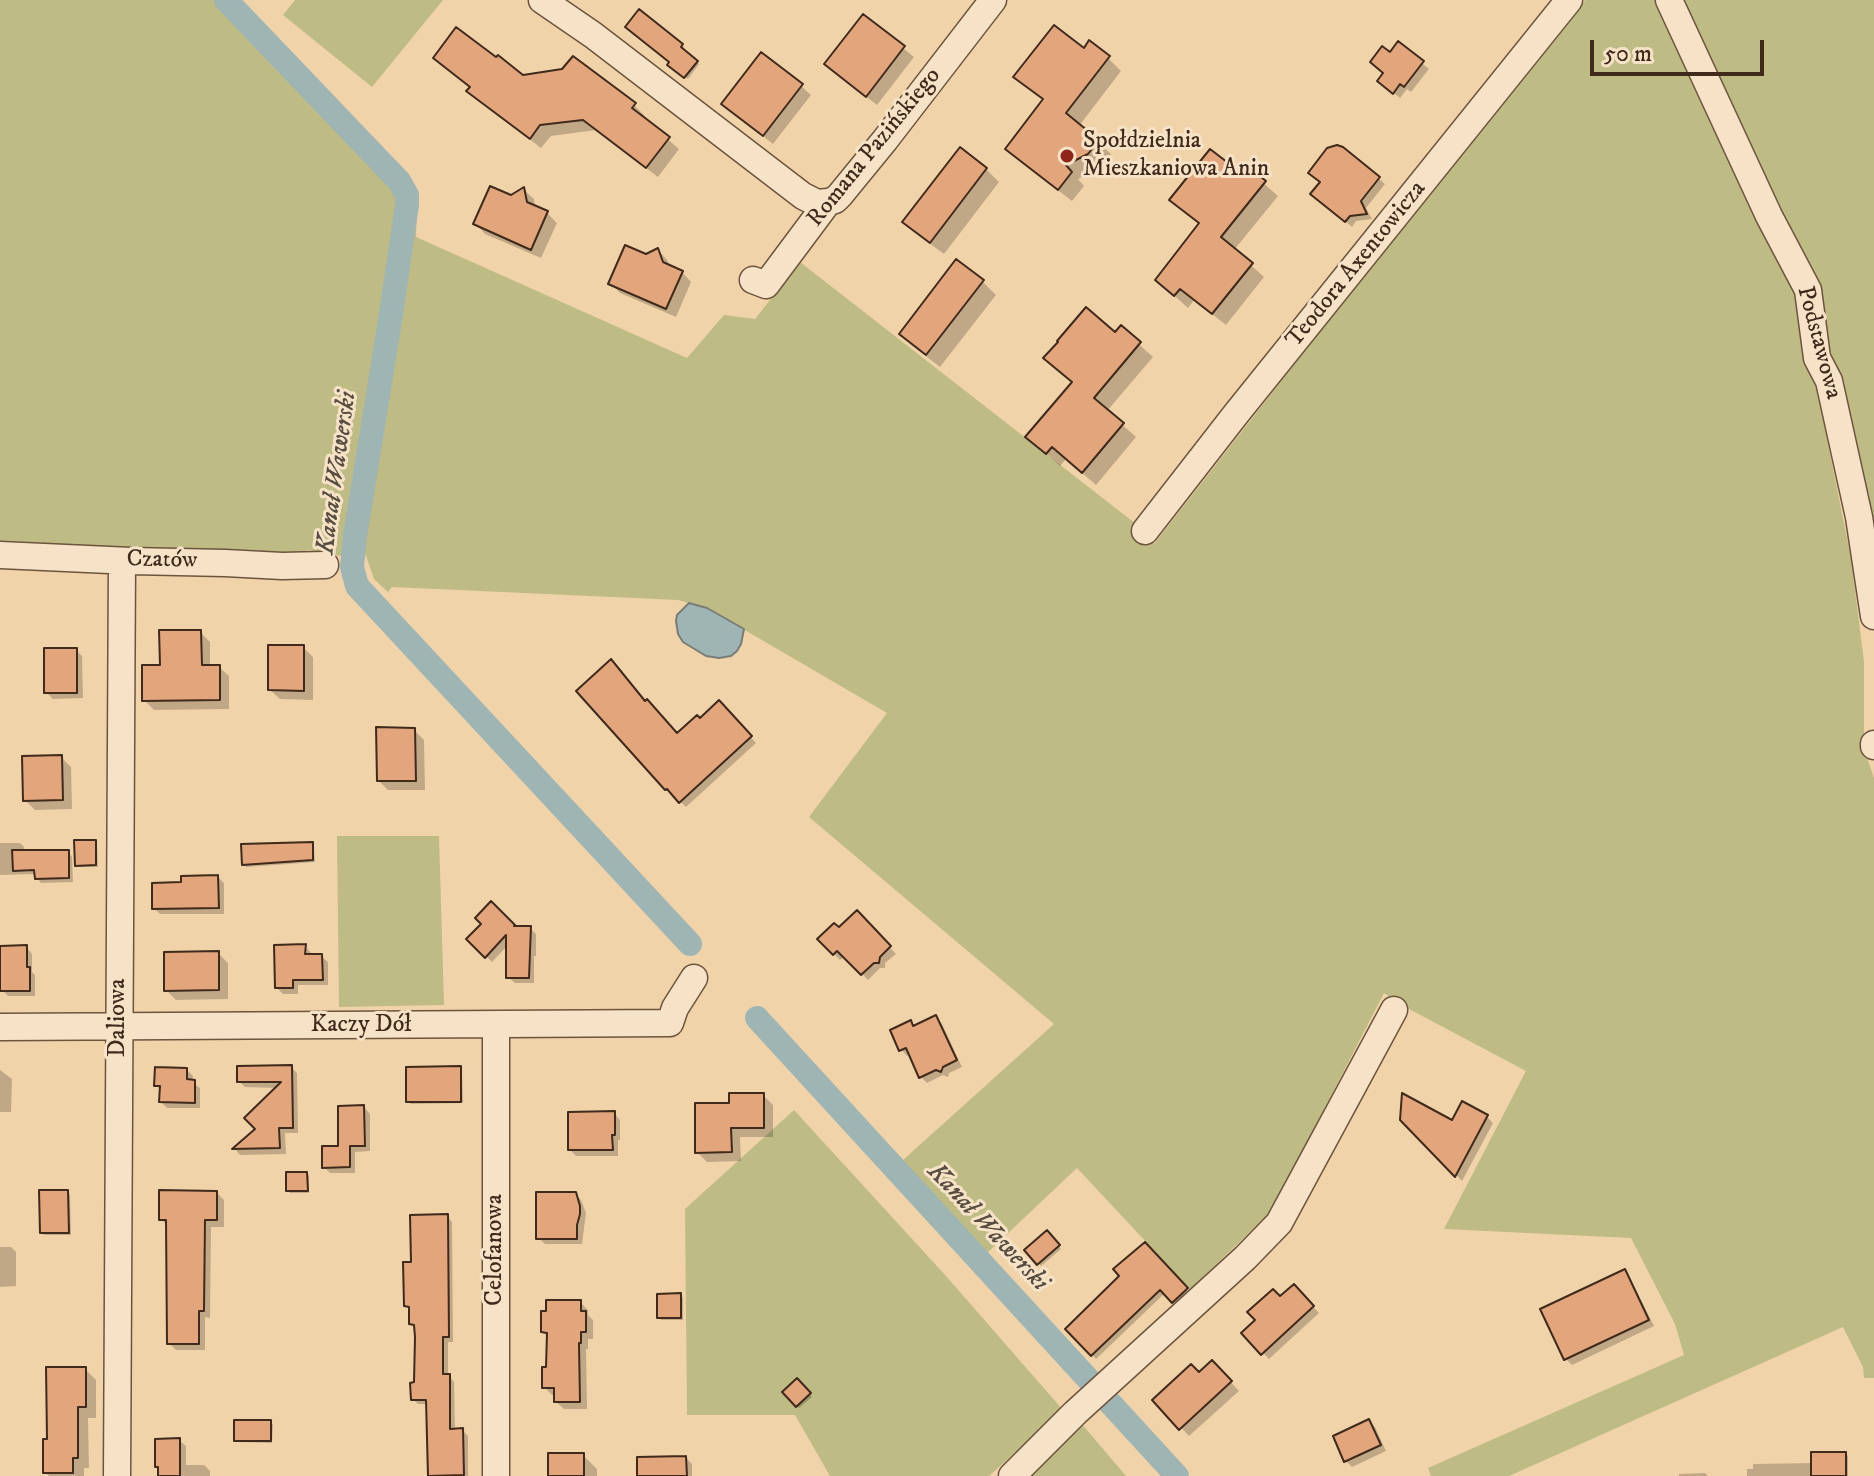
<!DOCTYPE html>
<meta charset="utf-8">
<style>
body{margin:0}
#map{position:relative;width:1874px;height:1476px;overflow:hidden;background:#f1d3a9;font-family:"IM FELL DW Pica",serif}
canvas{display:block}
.scale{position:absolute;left:1590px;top:40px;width:174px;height:36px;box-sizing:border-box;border:4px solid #3f2a1b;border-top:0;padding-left:10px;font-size:24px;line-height:28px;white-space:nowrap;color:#3f2a1b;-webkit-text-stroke:6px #f6e2c7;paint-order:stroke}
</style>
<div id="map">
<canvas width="1874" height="1476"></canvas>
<div class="scale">50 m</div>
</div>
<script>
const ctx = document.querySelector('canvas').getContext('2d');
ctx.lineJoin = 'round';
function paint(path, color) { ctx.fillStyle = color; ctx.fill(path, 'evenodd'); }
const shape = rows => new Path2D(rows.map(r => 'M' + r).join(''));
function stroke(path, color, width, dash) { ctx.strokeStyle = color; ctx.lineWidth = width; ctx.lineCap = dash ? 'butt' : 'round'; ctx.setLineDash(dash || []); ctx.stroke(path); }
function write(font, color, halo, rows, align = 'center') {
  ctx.font = font + ' "IM FELL DW Pica",serif'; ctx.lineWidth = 6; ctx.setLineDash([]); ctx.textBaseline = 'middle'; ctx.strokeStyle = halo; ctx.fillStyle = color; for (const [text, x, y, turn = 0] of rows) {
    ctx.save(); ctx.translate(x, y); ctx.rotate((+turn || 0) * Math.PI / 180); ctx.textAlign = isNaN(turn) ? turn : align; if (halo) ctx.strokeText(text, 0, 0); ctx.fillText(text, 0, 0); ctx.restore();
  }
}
const green = shape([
 [0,0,216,0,360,148,370,135,409,177,417,208,416,237,687,358,724,315,755,319,800,262,1136,524,1154,544,1385,248,1585,0,1657,0,1792,286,1823,419,1851,558,1864,662,1864,749,1874,778,1874,1378,1864,1378,1863,1367,1843,1327,1509,1476,1431,1476,1428,1468,1684,1355,1675,1324,1631,1238,1444,1229,1526,1071,1411,1010,1384,993,1271,1212,1190,1289,1077,1168,986,1254,903,1160,1054,1024,809,817,887,713,707,608,678,600,392,587,388,592,374,579,365,553,347,557,308,550,285,558,0,542],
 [295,0,443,0,372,87,283,15],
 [1679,0,1874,0,1874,536,1814,283,1798,242,1723,100],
 [337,836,439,836,444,1005,339,1007],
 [794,1110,946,1276,1063,1410,989,1476,830,1476,795,1415,687,1415,685,1209],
 [1081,1423,1126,1476,1026,1476]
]);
const water = shape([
 [689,603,707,608,744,629,741,644,737,651,731,656,719,658,706,656,683,642,678,634,676,621,677,615,689,603]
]);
const shadow = shape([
 [864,17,914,57,877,105,837,74],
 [1399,44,1429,69,1411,92,1407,89,1400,98,1386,87,1386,74,1390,55],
 [682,46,684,48,682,51,699,64,688,79,672,67],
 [1084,51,1108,58,1121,71,1079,126,1111,154,1101,167,1078,179,1084,186,1072,201,1021,162,1008,149,1044,101,1016,77],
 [435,58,523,77,634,105,645,116,643,118,679,149,658,177,596,130,551,136,541,148,480,101,469,91,471,88],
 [801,86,811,95,773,144,733,113,723,104],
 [961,149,986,169,999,182,944,254,918,235,905,222],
 [1246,168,1278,196,1234,250,1264,277,1226,325,1194,300,1188,308,1157,280,1200,225,1172,199,1240,175],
 [1378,178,1385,184,1366,208,1372,219,1356,221,1352,227,1319,200],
 [524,190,534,199,535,208,547,213,557,223,541,258,485,234,476,224,511,197],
 [658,250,667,260,670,267,682,272,691,282,676,317,620,293,610,283,646,256],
 [983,282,996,295,940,367,914,347,901,334],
 [1121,328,1153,357,1107,411,1136,437,1096,485,1066,459,1060,466,1028,437],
 [200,632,210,642,210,667,219,667,229,676,229,709,154,710,144,700,162,667],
 [303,647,313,657,313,700,280,699,270,690],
 [76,650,82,656,83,698,53,699,46,692],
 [646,703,677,735,700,721,719,703,756,743,686,807,666,789],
 [414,730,424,740,425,790,388,790,379,781],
 [61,757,71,767,72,809,35,810,25,800],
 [95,842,97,844,98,867,79,867,77,865],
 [0,843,20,843,24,847,24,852,68,852,72,857,73,882,41,883,37,878,37,874,0,875],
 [312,844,314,847,315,862,246,867,244,865],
 [218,877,224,883,224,914,160,914,154,908,183,884],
 [857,913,896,954,885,963,885,968,880,968,868,980,845,956,840,960,820,939,839,930],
 [515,928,530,928,536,934,536,956,534,956,534,983,515,983,508,977,508,945,492,962,469,939],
 [305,946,311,953,311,956,321,956,328,962,328,985,298,985,298,994,283,994,277,988],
 [26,947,32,954,32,972,35,975,35,996,8,996,2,990],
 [218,953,228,963,228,999,176,1000,166,990],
 [936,1017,942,1024,962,1067,949,1073,948,1077,943,1075,927,1083,921,1077,911,1054,907,1056,901,1049,910,1022,915,1027],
 [291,1067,297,1073,298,1133,285,1133,286,1154,240,1155,235,1149,258,1129,278,1088,245,1087,239,1081],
 [460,1068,462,1071,463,1103,411,1104,408,1101],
 [0,1070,12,1079,11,1112,0,1112],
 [187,1070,193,1076,192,1082,200,1088,200,1108,167,1108,161,1102,161,1090,156,1085],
 [763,1095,773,1105,773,1137,740,1137,741,1161,707,1162,697,1152,731,1105],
 [364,1107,370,1114,370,1151,355,1152,355,1173,330,1173,324,1167,340,1148],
 [614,1113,620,1120,620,1140,618,1140,618,1156,576,1156,570,1150],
 [1487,1117,1493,1123,1462,1181,1402,1119,1453,1122],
 [306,1174,309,1176,309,1193,290,1193,288,1190],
 [67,1192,70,1195,71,1235,44,1235,42,1233],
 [217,1193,224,1200,224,1227,211,1227,210,1318,205,1317,205,1350,176,1350,169,1343,168,1226,161,1219],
 [575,1194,581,1200,586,1213,582,1244,545,1244,538,1238],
 [447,1216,452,1222,453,1342,448,1342,448,1375,454,1382,455,1430,462,1430,468,1436,468,1476,430,1475,428,1404,418,1404,413,1399,416,1384,417,1329,411,1324,411,1311,406,1305,413,1264],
 [1047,1232,1061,1249,1041,1266,1027,1250],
 [1145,1245,1190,1294,1177,1305,1165,1293,1096,1359,1068,1329,1121,1276],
 [0,1247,11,1247,16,1252,16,1286,0,1287],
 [1624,1272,1630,1278,1654,1326,1572,1365,1566,1359],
 [1294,1287,1319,1313,1269,1359,1244,1333],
 [681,1295,683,1298,683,1320,661,1320,659,1317],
 [580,1302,588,1310,588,1315,593,1320,593,1339,588,1339,588,1349,586,1349,587,1409,564,1409,556,1402,556,1395,552,1395,544,1387,548,1369,548,1337,543,1332],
 [1212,1362,1239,1391,1189,1436,1155,1400,1199,1374],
 [85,1369,96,1380,96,1418,88,1418,89,1468,84,1468,84,1476,49,1476,45,1472,49,1441],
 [797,1380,812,1397,799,1408,785,1392],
 [1369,1421,1375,1427,1386,1451,1352,1467,1346,1461],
 [270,1422,273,1424,272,1443,238,1442,236,1440],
 [179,1440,186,1446,186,1465,204,1465,210,1471,210,1476,160,1476,160,1470,157,1466],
 [1846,1454,1848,1456,1848,1476,1747,1476,1747,1469,1753,1469,1753,1464,1813,1463],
 [583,1455,597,1469,597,1476,550,1476],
 [686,1458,692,1464,692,1476,639,1476],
 [1705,1473,1708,1476,1679,1476,1679,1474]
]);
const canal = shape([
 [226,0,399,181,407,195,407,205,389,327,355,536,352,567,357,586,690,944],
 [757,1018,1177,1476]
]);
const building = shape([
 [639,9,683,44,681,47,698,61,684,78,667,65,669,62,625,27,639,9],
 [863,14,905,46,866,97,824,64,863,14],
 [1054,25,1084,48,1089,40,1110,56,1066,113,1099,140,1088,154,1066,165,1072,172,1058,190,1005,149,1043,99,1013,77,1054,25],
 [456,27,496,57,498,55,523,75,562,69,573,56,636,103,632,108,670,137,646,168,583,120,540,125,530,139,466,91,470,87,433,58,456,27],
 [1398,41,1424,61,1404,87,1400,84,1393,94,1377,81,1383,73,1370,62,1382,46,1390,52,1398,41],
 [761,52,803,84,763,136,721,104,761,52],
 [1337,145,1343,147,1380,177,1361,201,1367,214,1350,216,1345,222,1310,194,1320,182,1308,173,1327,148,1337,145],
 [960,147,987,168,930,243,902,222,960,147],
 [1210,149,1240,172,1246,165,1266,181,1221,237,1253,263,1212,314,1180,289,1174,296,1155,280,1199,223,1169,200,1210,149],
 [490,186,511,195,524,187,527,202,548,211,531,250,473,224,490,186],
 [625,245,646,254,658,248,663,262,683,271,666,309,608,284,625,245],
 [956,259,984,280,926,355,899,334,956,259],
 [1086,307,1115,332,1121,325,1141,342,1094,398,1124,423,1082,473,1052,447,1046,454,1025,437,1072,382,1043,358,1058,342,1057,341,1086,307],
 [159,630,201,630,202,665,220,665,220,700,142,701,142,665,160,665,159,630],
 [268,645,304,645,304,691,268,690,268,645],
 [44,648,77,648,77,693,44,693,44,648],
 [611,659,645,701,647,699,677,733,697,715,700,718,719,700,752,736,679,803,667,789,665,790,576,691,611,659],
 [376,727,415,728,416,781,377,781,376,727],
 [62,755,63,800,23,801,22,756,62,755],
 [74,840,96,840,96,865,75,866,74,840],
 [313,842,313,860,242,865,241,844,313,842],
 [12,850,69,850,69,878,35,879,34,870,13,871,12,850],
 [218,875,219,908,152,909,152,883,181,882,181,876,218,875],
 [491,901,515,925,514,926,531,926,529,978,506,978,506,935,485,958,466,939,481,924,475,918,491,901],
 [857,910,891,946,880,957,879,963,874,963,861,975,837,951,833,955,817,939,834,923,839,927,857,910],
 [306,944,305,954,322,954,323,980,293,980,293,988,275,988,274,945,306,944],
 [27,945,27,967,30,967,30,991,0,991,0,946,27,945],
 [219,951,219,990,164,991,164,952,219,951],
 [936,1015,957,1060,943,1067,941,1072,936,1070,919,1078,906,1048,899,1051,890,1030,911,1020,913,1026,936,1015],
 [292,1065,293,1128,279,1128,280,1148,232,1149,255,1129,244,1118,281,1082,237,1082,237,1066,292,1065],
 [461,1066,461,1102,406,1102,406,1067,461,1066],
 [155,1067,187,1068,187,1079,195,1080,195,1103,159,1102,160,1086,154,1086,155,1067],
 [729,1093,764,1093,764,1128,731,1128,732,1152,695,1153,695,1103,729,1103,729,1093],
 [1402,1093,1452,1120,1462,1101,1488,1115,1455,1177,1400,1120,1402,1093],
 [364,1105,365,1146,350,1146,350,1167,322,1168,322,1146,338,1146,338,1106,364,1105],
 [615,1111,615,1135,612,1135,613,1150,568,1150,568,1112,615,1111],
 [286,1172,307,1172,308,1191,286,1191,286,1172],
 [39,1190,68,1190,69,1233,40,1233,39,1190],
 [159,1190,217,1191,217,1220,205,1220,204,1311,199,1311,199,1344,167,1344,166,1220,159,1220,159,1190],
 [536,1192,576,1192,580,1206,580,1214,577,1225,577,1239,536,1239,536,1192],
 [448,1214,449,1337,443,1337,443,1374,450,1374,450,1429,463,1428,464,1475,428,1476,426,1400,411,1400,410,1383,414,1382,415,1337,414,1325,409,1324,409,1307,404,1306,403,1262,411,1262,410,1215,448,1214],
 [1047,1230,1060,1245,1037,1265,1024,1250,1047,1230],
 [1145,1242,1188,1288,1172,1303,1160,1290,1091,1356,1065,1329,1119,1276,1113,1269,1145,1242],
 [1625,1269,1649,1320,1564,1360,1540,1309,1625,1269],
 [1294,1284,1314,1306,1261,1355,1241,1333,1255,1320,1247,1312,1273,1289,1280,1296,1294,1284],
 [681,1293,681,1318,657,1318,657,1294,681,1293],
 [546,1300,581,1300,581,1311,586,1311,586,1332,581,1332,581,1343,579,1343,580,1402,554,1402,554,1388,542,1388,542,1367,546,1367,547,1333,541,1332,541,1311,546,1311,546,1300],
 [1212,1360,1232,1381,1179,1430,1152,1400,1191,1364,1199,1372,1212,1360],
 [46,1367,86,1367,86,1407,78,1407,78,1458,73,1458,73,1473,43,1473,43,1439,47,1439,46,1367],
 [797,1378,811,1393,796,1407,782,1392,797,1378],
 [1369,1419,1381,1445,1344,1462,1333,1436,1369,1419],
 [234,1420,271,1420,271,1441,234,1441,234,1420],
 [180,1438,180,1476,158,1476,158,1467,155,1467,155,1439,180,1438],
 [1811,1452,1846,1452,1846,1476,1811,1476,1811,1452],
 [548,1453,584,1453,584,1476,548,1476,548,1453],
 [686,1456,687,1476,637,1476,637,1457,686,1456]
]);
const street = shape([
 [542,0,593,35,803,196,817,203,828,202],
 [1669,0,1769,216,1808,290,1817,358,1829,381,1859,517,1874,616],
 [753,280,766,285,828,202,835,200,840,195,885,140,993,0],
 [1145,531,1236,414,1569,0],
 [0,555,131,561,225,563,282,566,325,565],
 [1874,744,1874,746],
 [0,1027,670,1023,675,1008,694,978],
 [117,1476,122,561],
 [496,1476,496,1025],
 [1012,1476,1075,1413,1245,1258,1279,1223,1394,1010]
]);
const markers = [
 [1067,156,8,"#8f2418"]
];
const poiNames = [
 ["Społdzielnia",1083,142],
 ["Mieszkaniowa Anin",1083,170]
];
const streetNames = [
 ["Romana Pazińskiego",875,148,-51],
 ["Teodora Axentowicza",1357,265,-51],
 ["Podstawowa",1818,343,75],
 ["Czatów",162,561,1],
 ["Daliowa",119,1018,-90],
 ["Kaczy Dół",361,1026],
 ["Celofanowa",496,1250,-90]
];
const waterNames = [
 ["Kanał Wawerski",338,473,-82],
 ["Kanał Wawerski",987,1228,47]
];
paint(green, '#bfbb85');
paint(water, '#9fb5b4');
stroke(water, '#797d77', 2);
paint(shadow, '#0003');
stroke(canal, '#9fb5b4', 24);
paint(building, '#e2a57c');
stroke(building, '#3f2a1b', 2);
stroke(street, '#6c543e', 29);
stroke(street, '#f6e2c7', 26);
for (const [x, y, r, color] of markers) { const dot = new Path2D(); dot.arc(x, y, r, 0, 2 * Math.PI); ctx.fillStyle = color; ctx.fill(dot); stroke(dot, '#f6e2c7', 3); }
write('24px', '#3f2a1b', '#f6e2c7', poiNames, 'left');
write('24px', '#3f2a1b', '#f6e2c7', streetNames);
write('italic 26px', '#574d41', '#f6e2c7', waterNames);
</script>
